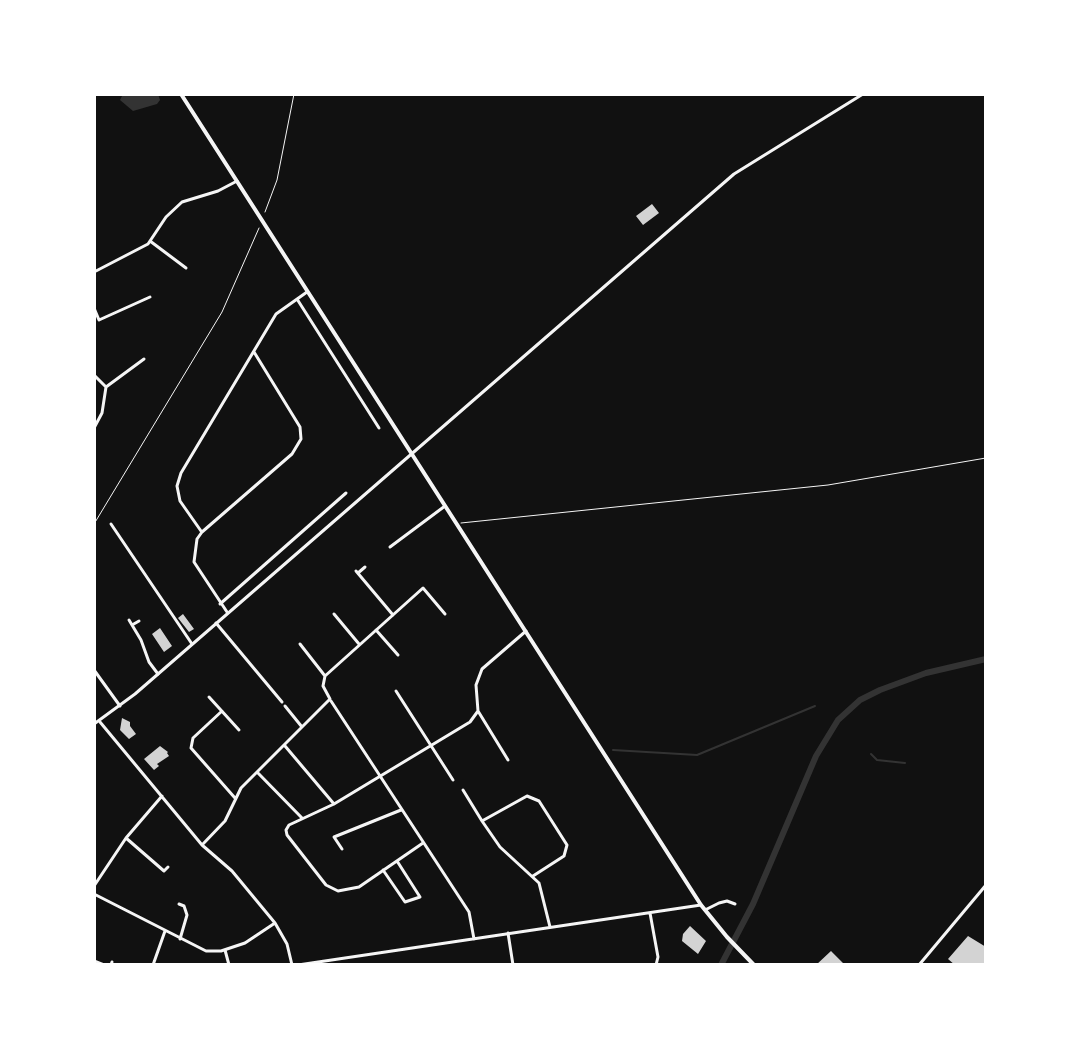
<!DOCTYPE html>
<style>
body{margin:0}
#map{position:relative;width:1080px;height:1059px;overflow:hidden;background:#111;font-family:"Space Grotesk",sans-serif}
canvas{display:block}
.frame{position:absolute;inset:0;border:96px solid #fff;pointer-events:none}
</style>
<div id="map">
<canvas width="1080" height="1059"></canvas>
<div class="frame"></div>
</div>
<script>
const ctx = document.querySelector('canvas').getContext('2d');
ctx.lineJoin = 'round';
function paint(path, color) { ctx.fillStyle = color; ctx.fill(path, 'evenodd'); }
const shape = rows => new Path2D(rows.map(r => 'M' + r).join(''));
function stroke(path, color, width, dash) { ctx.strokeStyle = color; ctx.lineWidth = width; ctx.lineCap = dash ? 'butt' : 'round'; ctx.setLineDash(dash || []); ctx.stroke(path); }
const water = shape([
 [123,94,158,94,160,100,157,104,133,111,120,100]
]);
const stream = shape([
 [613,750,697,755,815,706],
 [871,754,877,760,905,763]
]);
const canal = shape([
 [721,965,753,904,816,756,838,720,860,700,880,690,926,673,986,659]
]);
const building = shape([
 [652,204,659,213,643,225,636,216],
 [183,614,194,629,189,632,178,618],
 [160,628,172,646,164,652,152,634],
 [122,718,130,722,130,726,136,734,129,739,120,730],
 [160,746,168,752,167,753,169,756,157,764,159,766,154,770,144,759],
 [690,926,706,941,698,954,682,941,683,934],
 [968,936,986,947,986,965,955,965,948,959],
 [831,951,845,965,816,965]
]);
const path = shape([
 [265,212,277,180,294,94],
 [94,524,222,312,259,228]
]);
const service = shape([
 [461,523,828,485,986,458]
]);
const minor = shape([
 [150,241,186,268],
 [94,272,148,244,166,217,182,202,218,191,237,181],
 [297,299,379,428],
 [94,308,99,320,150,297],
 [94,375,106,387],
 [94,428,102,413,106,387,144,359],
 [111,524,192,644],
 [201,531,180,501,177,486,181,473,276,314,307,292],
 [390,547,445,506],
 [356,571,393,615],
 [358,573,365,567],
 [220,604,346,493],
 [227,612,194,562,197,539,202,532,292,454,301,439,300,427,254,352],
 [334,614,359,644],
 [129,620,141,640,149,662,158,674],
 [216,623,282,702],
 [132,625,139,621],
 [376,630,398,655],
 [300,644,325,676],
 [94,670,120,706],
 [396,691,453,780],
 [209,697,239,730],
 [331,701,469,912,474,939],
 [285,706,302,727],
 [222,711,193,738,191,748,235,798],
 [478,711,508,760],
 [100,722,202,845,232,871,275,923,287,944,292,965],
 [285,746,334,804],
 [257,772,302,818],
 [463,790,482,821],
 [126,838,164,871,168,867],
 [423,843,359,887,338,891,326,885,287,835,286,830,289,825,334,804,470,722,478,711,476,685,482,669,526,631],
 [202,845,225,821,241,788,330,699,323,686,325,676,423,588,445,614],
 [342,849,334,837,401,810],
 [383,870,405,902,420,897,397,861],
 [533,876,564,856,567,845,539,801,527,796,482,821,500,847,539,883,550,927],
 [94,886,126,838,162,796],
 [94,894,206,951,221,951,245,943,275,923],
 [179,904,184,906,187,915,180,939],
 [705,910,719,903,727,901,735,904],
 [650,913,658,957,656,965],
 [508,933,513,965],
 [225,950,229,965],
 [94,961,104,965],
 [111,965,112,962],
 [153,965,165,931],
 [298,965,701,905],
 [919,965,986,885]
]);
const tertiary = shape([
 [94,724,135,694,734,174,863,94]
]);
const secondary = shape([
 [181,94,701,905,727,937,754,965]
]);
paint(water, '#333');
stroke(stream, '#333', 2);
stroke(canal, '#333', 6);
paint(building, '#d3d3d3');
stroke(path, '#f5f5f5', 1);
stroke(service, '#f5f5f5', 1);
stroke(minor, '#f5f5f5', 3);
stroke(tertiary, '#f5f5f5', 3);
stroke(secondary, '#f5f5f5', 4);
</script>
